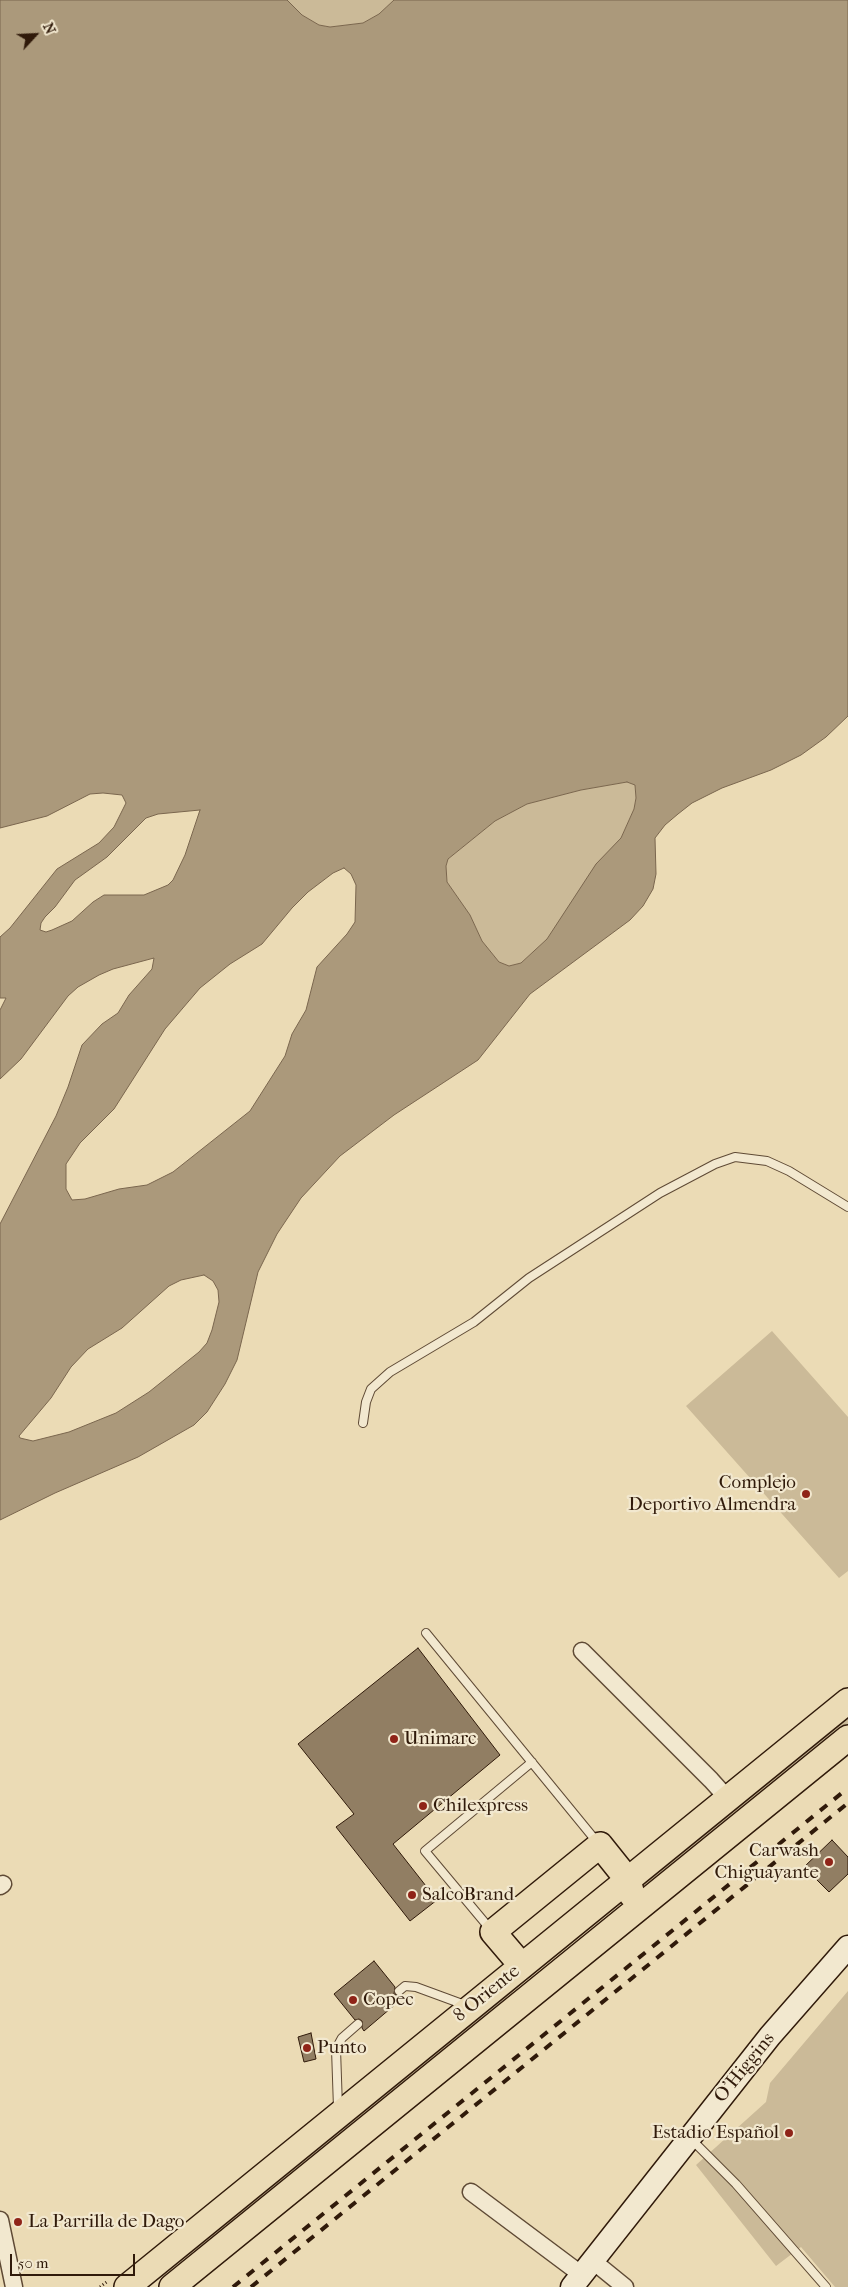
<!DOCTYPE html>
<meta charset="utf-8">
<style>
body{margin:0}
#map{position:relative;width:848px;height:2287px;overflow:hidden;background:#ebdbb5;font-family:"IM FELL French Canon",serif}
canvas{display:block}
.north{position:absolute;left:10px;top:10px;width:50px;height:50px;-webkit-text-stroke:4px #f2e8cf;paint-order:stroke;rotate:65deg;font-size:14px;font-weight:700;line-height:20px;text-align:center;color:#301a0a}
.north::after{content:'';display:block;margin:auto;width:18px;height:22px;background:#301a0a;clip-path:polygon(50% 0,100% 100%,50% 72%,0 100%)}
.scale{position:absolute;left:10px;top:2254px;width:125px;height:22px;box-sizing:border-box;border:2px solid #301a0a;border-top:0;padding-left:6px;font-size:15px;line-height:18px;white-space:nowrap;color:#301a0a;-webkit-text-stroke:4px #f2e8cf;paint-order:stroke}
</style>
<div id="map">
<canvas width="848" height="2287"></canvas>
<div class="north">N</div>
<div class="scale">50 m</div>
</div>
<script>
const ctx = document.querySelector('canvas').getContext('2d');
ctx.lineJoin = 'round';
function paint(path, color) { ctx.fillStyle = color; ctx.fill(path, 'evenodd'); }
const shape = rows => new Path2D(rows.map(r => 'M' + r).join(''));
function stroke(path, color, width, dash) { ctx.strokeStyle = color; ctx.lineWidth = width; ctx.lineCap = dash ? 'butt' : 'round'; ctx.setLineDash(dash || []); ctx.stroke(path); }
function write(font, color, halo, rows, align = 'center') {
  ctx.font = font + ' "IM FELL French Canon",serif'; ctx.lineWidth = 4.5; ctx.setLineDash([]); ctx.textBaseline = 'middle'; ctx.strokeStyle = halo; ctx.fillStyle = color; for (const [text, x, y, turn = 0] of rows) {
    ctx.save(); ctx.translate(x, y); ctx.rotate((+turn || 0) * Math.PI / 180); ctx.textAlign = isNaN(turn) ? turn : align; if (halo) ctx.strokeText(text, 0, 0); ctx.fillText(text, 0, 0); ctx.restore();
  }
}
const green = shape([
 [287,0,394,0,379,14,363,23,330,27,319,25,302,15],
 [627,782,635,785,636,798,634,809,621,838,547,939,521,963,509,966,499,962,482,941,470,915,447,882,446,866,448,859,495,821,527,804,581,790],
 [772,1331,848,1417,848,1571,839,1578,686,1406],
 [848,1715,848,1724,646,1889,641,1882],
 [611,1903,488,2014,234,2222,180,2261,174,2259],
 [848,1991,848,2287,835,2287,801,2247,776,2266,696,2165,766,2102,770,2083]
]);
const water = shape([
 [0,0,287,0,302,15,319,25,330,27,363,23,379,14,394,0,848,0,848,716,826,737,801,755,771,770,722,788,692,803,678,814,665,825,655,838,656,874,653,889,643,906,630,920,530,994,478,1060,394,1115,340,1156,301,1198,277,1234,258,1272,237,1360,225,1384,207,1412,194,1425,138,1457,55,1493,0,1520,0,1224,56,1116,68,1087,82,1045,102,1024,118,1013,129,995,152,969,154,958,113,969,99,975,78,987,68,996,21,1059,0,1079,0,1010,6,998,0,998,0,937,10,928,57,869,99,843,114,827,126,803,122,795,103,793,90,794,47,816,0,828,0,0],
 [627,782,635,785,636,798,634,809,621,838,596,864,547,939,521,963,509,966,499,962,482,941,470,915,447,882,446,866,448,859,495,821,527,804,581,790,627,782],
 [200,810,185,855,173,880,168,885,144,895,104,895,93,902,72,921,52,930,46,932,40,930,41,923,45,917,55,907,75,880,107,857,146,818,158,814,200,810],
 [344,868,351,874,356,885,355,922,347,934,317,967,306,1010,292,1034,285,1056,250,1111,173,1172,147,1185,119,1189,85,1199,72,1200,66,1189,66,1164,80,1143,114,1109,165,1029,200,988,230,964,262,944,292,908,308,892,333,873,344,868],
 [204,1275,213,1281,218,1290,219,1302,212,1330,207,1343,199,1352,149,1392,116,1413,69,1432,33,1441,20,1438,19,1436,51,1398,71,1367,88,1349,122,1328,169,1286,181,1280,204,1275]
]);
const building = shape([
 [418,1648,500,1755,393,1844,437,1900,410,1921,336,1827,354,1814,298,1744,418,1648],
 [832,1840,848,1857,848,1874,829,1892,804,1867,832,1840],
 [374,1961,395,1987,394,1994,404,1997,364,2031,362,2028,362,2021,359,2019,355,2020,334,1994,374,1961],
 [311,2033,316,2059,304,2062,298,2037,311,2033]
]);
const path = shape([
 [100,2287,108,2281]
]);
const service = shape([
 [363,1423,366,1402,371,1389,390,1372,474,1322,529,1278,660,1193,715,1164,735,1157,767,1161,789,1171,848,1207],
 [426,1633,597,1842],
 [491,1930,425,1851,532,1762],
 [399,1991,405,1986,416,1987,465,2005],
 [338,2108,336,2049,342,2038,358,2024],
 [691,2139,736,2184,826,2287]
]);
const minor = shape([
 [582,1651,711,1780,728,1799],
 [0,1886,3,1884],
 [471,2192,582,2275],
 [0,2220,14,2287],
 [593,2261,625,2287]
]);
const secondary = shape([
 [572,2287,770,2036,848,1947]
]);
const primary = shape([
 [522,1966,493,1932,600,1845,628,1880,632,1895],
 [127,2287,848,1701],
 [172,2287,848,1738]
]);
const rail = shape([
 [233,2287,848,1788],
 [251,2287,848,1803]
]);
const markers = [
 [806,1494,5,"#8f2418"],
 [394,1739,5,"#8f2418"],
 [423,1806,5,"#8f2418"],
 [829,1862,5,"#8f2418"],
 [412,1895,5,"#8f2418"],
 [353,2000,5,"#8f2418"],
 [307,2048,5,"#8f2418"],
 [789,2133,5,"#8f2418"],
 [18,2222,5,"#8f2418"]
];
const poiNames = [
 ["Complejo",796,1483,"right"],
 ["Deportivo Almendra",796,1505,"right"],
 ["Unimarc",404,1739],
 ["Chilexpress",433,1806],
 ["Carwash",819,1851,"right"],
 ["Chiguayante",819,1873,"right"],
 ["SalcoBrand",422,1895],
 ["Copec",363,2000],
 ["Punto",317,2048],
 ["Estadio Español",779,2133,"right"],
 ["La Parrilla de Dago",28,2222]
];
const streetNames = [
 ["8 Oriente",487,1994,-39],
 ["O'Higgins",745,2068,-51]
];
paint(green, '#cbba98');
paint(water, '#ab997b');
stroke(water, '#7a664e', 1);
paint(building, '#917e63');
stroke(building, '#301a0a', 1);
stroke(service, '#5f4a35', 10);
stroke(minor, '#5f4a35', 19);
stroke(secondary, '#301a0a', 25);
stroke(primary, '#301a0a', 28);
stroke(path, '#301a0a', 3, [1, 2.5]);
stroke(service, '#f2e8cf', 8);
stroke(minor, '#f2e8cf', 16);
stroke(secondary, '#f2e8cf', 22);
stroke(primary, '#ebdbb5', 25);
stroke(rail, '#301a0a', 4, [9, 9]);
for (const [x, y, r, color] of markers) { const dot = new Path2D(); dot.arc(x, y, r, 0, 2 * Math.PI); ctx.fillStyle = color; ctx.fill(dot); stroke(dot, '#f2e8cf', 2); }
write('19px', '#301a0a', '#f2e8cf', poiNames, 'left');
write('19px', '#301a0a', '#f2e8cf', streetNames);
</script>
